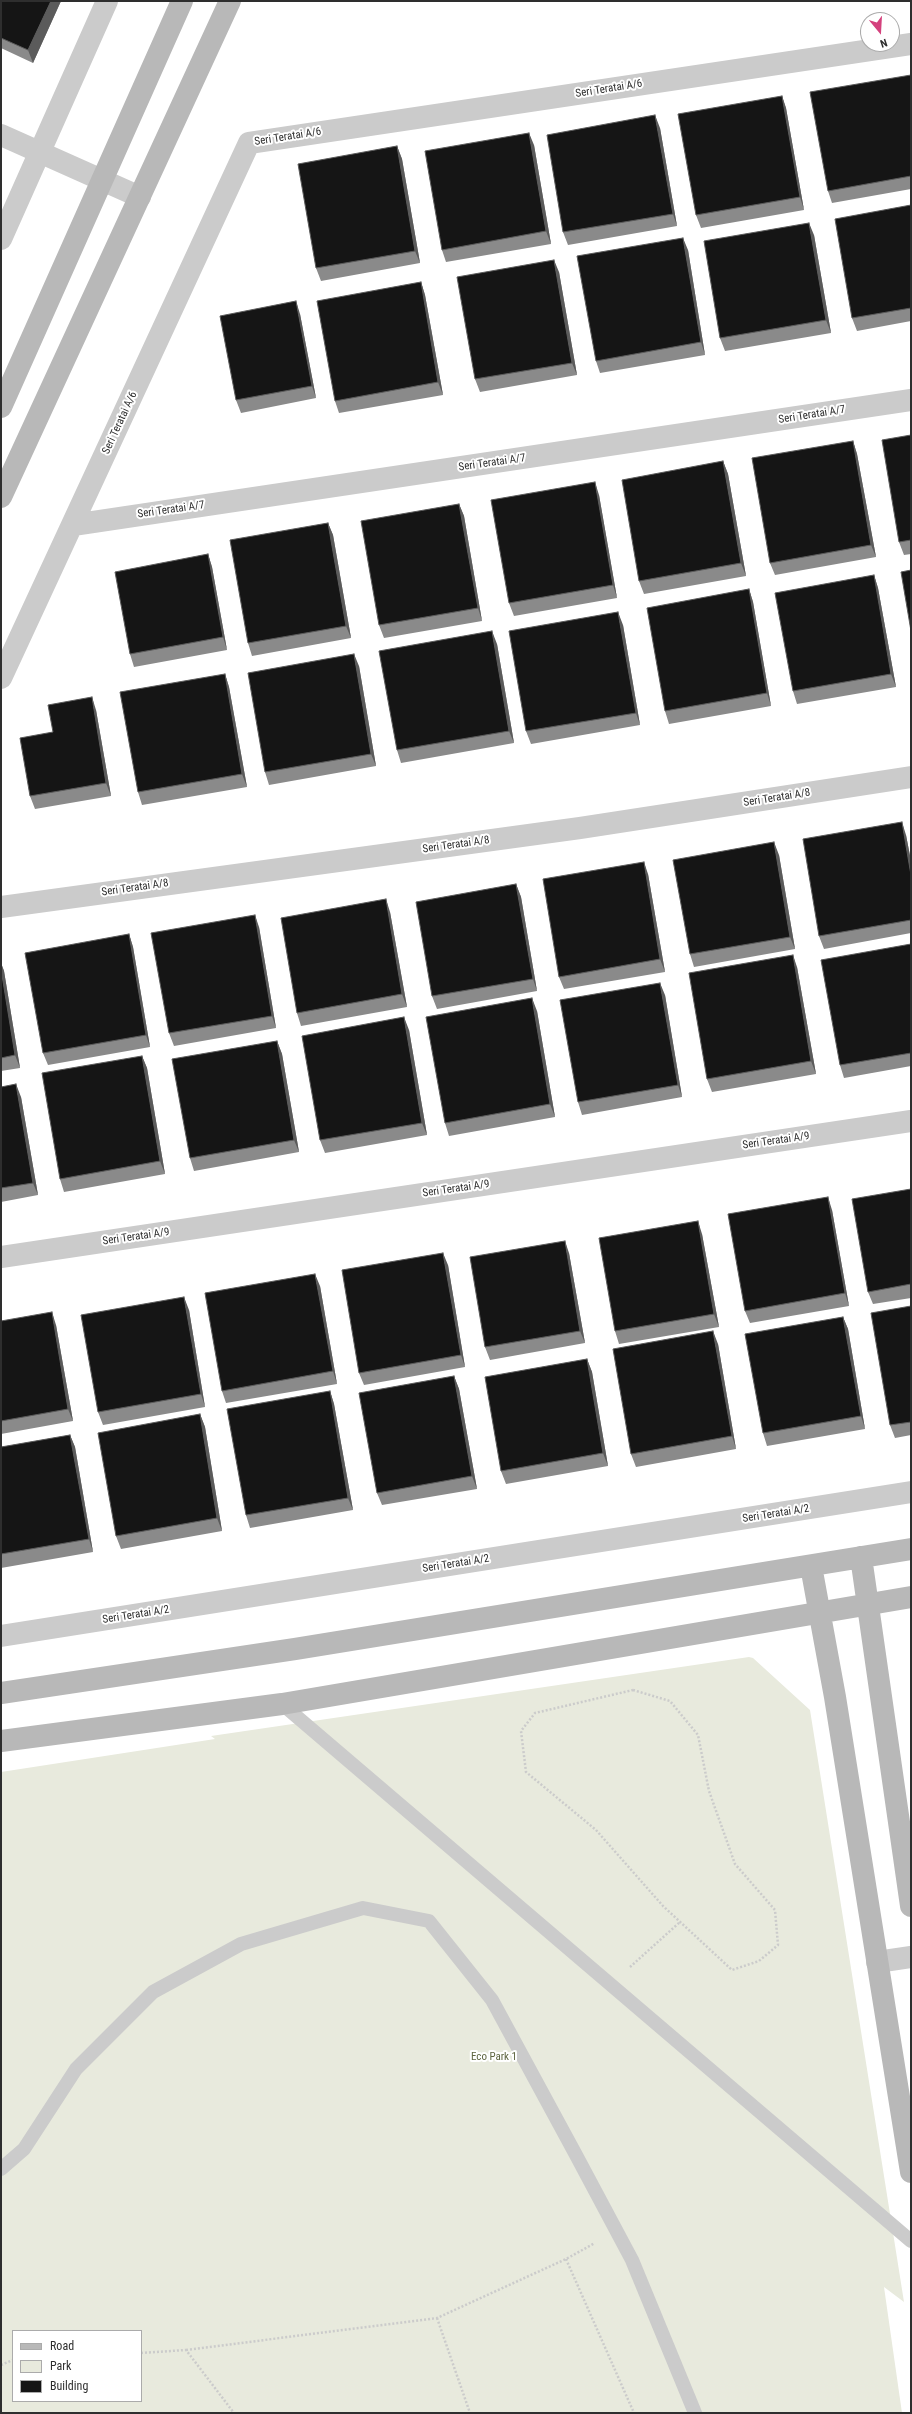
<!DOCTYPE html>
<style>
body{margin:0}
#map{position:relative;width:912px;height:2414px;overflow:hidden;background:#fff;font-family:"Roboto Condensed",sans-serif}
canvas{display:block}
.frame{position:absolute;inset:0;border:2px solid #2e2e2e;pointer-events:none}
.legend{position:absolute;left:12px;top:2330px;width:130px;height:72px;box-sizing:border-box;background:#fff;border:1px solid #ababab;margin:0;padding:5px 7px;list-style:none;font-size:12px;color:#2e2e2e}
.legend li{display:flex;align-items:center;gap:8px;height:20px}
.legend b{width:20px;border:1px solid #ababab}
.north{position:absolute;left:860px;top:12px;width:40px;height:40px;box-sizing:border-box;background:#fff;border:1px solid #ababab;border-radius:50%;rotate:162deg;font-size:11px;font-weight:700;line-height:16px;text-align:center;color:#2e2e2e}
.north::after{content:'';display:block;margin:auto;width:14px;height:18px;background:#d4417d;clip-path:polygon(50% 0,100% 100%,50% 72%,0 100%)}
</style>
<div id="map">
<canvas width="912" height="2414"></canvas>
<div class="frame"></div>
<ul class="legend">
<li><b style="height:5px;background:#b8b8b8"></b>Road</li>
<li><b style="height:11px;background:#e8eadd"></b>Park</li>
<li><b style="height:11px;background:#151515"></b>Building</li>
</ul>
<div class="north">N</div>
</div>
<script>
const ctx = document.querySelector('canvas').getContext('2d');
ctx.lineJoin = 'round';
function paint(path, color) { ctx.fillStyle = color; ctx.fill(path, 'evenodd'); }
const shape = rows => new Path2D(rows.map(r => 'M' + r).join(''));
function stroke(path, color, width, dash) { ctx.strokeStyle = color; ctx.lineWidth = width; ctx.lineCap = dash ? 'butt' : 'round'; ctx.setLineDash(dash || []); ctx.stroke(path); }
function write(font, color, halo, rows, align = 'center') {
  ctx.font = font + ' "Roboto Condensed",sans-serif'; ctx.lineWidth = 4; ctx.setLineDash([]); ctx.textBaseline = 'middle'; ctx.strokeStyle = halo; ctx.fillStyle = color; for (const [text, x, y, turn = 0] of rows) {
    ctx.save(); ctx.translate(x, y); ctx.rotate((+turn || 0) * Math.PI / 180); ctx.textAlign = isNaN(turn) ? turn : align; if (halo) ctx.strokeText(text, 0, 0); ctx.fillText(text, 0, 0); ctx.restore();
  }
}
const green = shape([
 [749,1657,753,1658,810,1710,904,2302,884,2287,902,2413,1,2413,1,1772,215,1739,211,1736],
 [13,2331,141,2331,141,2401,13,2401]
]);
const path = shape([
 [633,1690,670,1701,698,1735,709,1791,735,1864,775,1910,778,1945,759,1961,732,1970,663,1906,596,1830,526,1772,521,1731,535,1713,633,1690],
 [630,1967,680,1922],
 [566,2259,634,2413],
 [437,2318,470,2413],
 [186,2350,437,2318,566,2259,595,2243],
 [141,2353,186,2350,234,2413],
 [1,2365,13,2360]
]);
const lane = shape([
 [282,1704,911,2241],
 [1,2169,24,2149,76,2069,153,1992,241,1944,363,1908,429,1921,492,2000,576,2155,632,2260,695,2413]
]);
const street = shape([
 [1,135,140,197],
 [1,239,107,1],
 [73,525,911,400],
 [1,678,249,143,911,44],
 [1,907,580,828,911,777],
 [1,1257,911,1121],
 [1,1636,911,1492],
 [877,1962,911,1957]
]);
const secondary = shape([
 [1,407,182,1],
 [1,497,230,1],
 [861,1557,911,1906],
 [811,1566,835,1697,911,2172],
 [1,1693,295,1649,911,1549],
 [1,1741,282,1704,911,1597]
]);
const wall = shape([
 [1,1,61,1,33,63,1,48],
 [911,75,911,189,832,203,828,191],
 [782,96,786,108,804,210,701,228,696,215],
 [660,128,677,226,568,245,563,232],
 [534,145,551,244,446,262,442,250],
 [397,146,402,159,420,263,321,281,316,268],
 [911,205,911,321,857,331,852,318],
 [814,235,831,333,725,351,720,338],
 [688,250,705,355,600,373,596,361],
 [559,272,577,375,480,392,475,379],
 [421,282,425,295,443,395,339,413,335,401],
 [300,314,316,398,241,413,236,400],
 [911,435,911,554,904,555,899,542],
 [853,441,857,454,876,557,775,575,770,563],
 [723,461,728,474,746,576,644,594,639,581],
 [599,495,617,598,514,616,509,603],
 [459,504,464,516,482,621,384,638,379,625],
 [328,523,333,535,351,638,252,656,248,643],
 [208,554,212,567,227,650,134,667,130,654],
 [874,575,878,588,896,687,797,704,793,691],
 [749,589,753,602,771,706,669,724,665,711],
 [623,625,640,725,531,744,526,731],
 [497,644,514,743,401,763,397,750],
 [359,666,376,766,269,785,265,772],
 [225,674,229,687,247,787,142,805,138,792],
 [96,710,111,796,35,809,30,796,53,732],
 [906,835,911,861,911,933,824,949,819,936],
 [779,855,795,949,694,967,690,954],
 [648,874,665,972,564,989,559,977],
 [516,884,521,897,537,991,437,1009,432,996],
 [390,912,407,1007,301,1026,297,1013],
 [259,927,276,1028,174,1046,169,1033],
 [129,934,133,947,150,1047,48,1065,43,1053],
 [911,944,911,1066,844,1078,840,1065],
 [1,963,4,971,20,1068,1,1071],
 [797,967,816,1074,712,1092,707,1079],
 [665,995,682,1097,582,1115,578,1102],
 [537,1011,555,1117,449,1136,445,1123],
 [409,1030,427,1135,325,1153,320,1140],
 [277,1041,282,1054,299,1152,194,1171,190,1158],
 [142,1056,147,1068,165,1174,64,1192,60,1179],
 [1,1087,21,1097,38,1195,1,1202],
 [911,1189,911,1298,873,1304,868,1292],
 [832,1210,849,1306,750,1323,745,1311],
 [702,1234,719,1327,619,1344,615,1331],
 [569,1253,585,1343,490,1360,485,1347],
 [448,1265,465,1367,364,1385,359,1373],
 [320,1286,337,1384,226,1403,222,1391],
 [911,1306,911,1435,895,1438,890,1425],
 [189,1310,205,1407,103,1425,98,1412],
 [843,1317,848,1329,865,1429,767,1446,763,1433],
 [1,1321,56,1325,73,1421,1,1434],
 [718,1344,736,1449,636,1467,631,1454],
 [587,1359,592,1372,608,1466,506,1484,501,1471],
 [454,1376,459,1389,477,1489,382,1505,377,1493],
 [330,1391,334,1404,353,1510,250,1528,246,1515],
 [200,1414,205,1427,222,1531,121,1549,116,1536],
 [70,1435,75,1447,93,1552,1,1568,1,1447]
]);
const shadedWall = shape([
 [51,1,61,1,33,63,28,50],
 [782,96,786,108,804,210,800,197],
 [655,115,660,128,677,226,673,214],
 [529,133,534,145,551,244,546,231],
 [397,146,402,159,420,263,415,251],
 [809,223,814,235,831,333,826,320],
 [683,238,688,250,705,355,701,342],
 [554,260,559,272,577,375,572,363],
 [421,282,425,295,443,395,438,382],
 [296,301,300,314,316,398,312,386],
 [853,441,857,454,876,557,871,545],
 [723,461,728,474,746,576,741,563],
 [595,482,599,495,617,598,613,585],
 [459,504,464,516,482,621,478,608],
 [328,523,333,535,351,638,346,626],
 [208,554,212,567,227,650,223,637],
 [874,575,878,588,896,687,891,674],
 [749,589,753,602,771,706,767,693],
 [618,612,623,625,640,725,636,713],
 [492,631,497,644,514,743,509,731],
 [354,654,359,666,376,766,371,754],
 [225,674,229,687,247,787,242,774],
 [92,697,96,710,111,796,106,783],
 [902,822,906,835,911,861,911,875],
 [774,842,779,855,795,949,790,937],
 [644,862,648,874,665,972,660,959],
 [516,884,521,897,537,991,533,979],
 [386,899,390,912,407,1007,402,994],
 [255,915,259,927,276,1028,272,1016],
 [129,934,133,947,150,1047,146,1035],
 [793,955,797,967,816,1074,811,1061],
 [1,963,4,971,20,1068,15,1055,1,969],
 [660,983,665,995,682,1097,678,1085],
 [532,998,537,1011,555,1117,550,1104],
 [404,1017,409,1030,427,1135,422,1123],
 [277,1041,282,1054,299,1152,294,1140],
 [142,1056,147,1068,165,1174,160,1161],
 [16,1084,21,1097,38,1195,33,1183],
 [828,1197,832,1210,849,1306,845,1293],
 [698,1221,702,1234,719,1327,714,1314],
 [565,1241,569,1253,585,1343,580,1331],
 [443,1253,448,1265,465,1367,461,1355],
 [315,1274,320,1286,337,1384,333,1371],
 [184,1297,189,1310,205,1407,201,1394],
 [52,1312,56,1325,73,1421,68,1409],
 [843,1317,848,1329,865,1429,861,1416],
 [713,1331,718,1344,736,1449,732,1436],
 [587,1359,592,1372,608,1466,603,1453],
 [454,1376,459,1389,477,1489,472,1476],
 [330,1391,334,1404,353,1510,348,1498],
 [200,1414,205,1427,222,1531,217,1518],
 [70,1435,75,1447,93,1552,89,1539]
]);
const building = shape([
 [1,1,51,1,28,50,1,38,1,1],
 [911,75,911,176,828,191,810,92,911,75],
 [782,96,800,197,696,215,678,114,782,96],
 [655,115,673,214,563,232,547,135,655,115],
 [529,133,546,231,442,250,425,151,529,133],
 [397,146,415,251,316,268,298,164,397,146],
 [911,205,911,308,852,318,835,219,911,205],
 [809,223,826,320,720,338,704,241,809,223],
 [683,238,701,342,596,361,577,256,683,238],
 [554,260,572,363,475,379,457,277,554,260],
 [421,282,438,382,335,401,317,301,421,282],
 [296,301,312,386,236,400,220,316,296,301],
 [911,435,911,540,899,542,882,440,911,435],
 [853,441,871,545,770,563,752,458,853,441],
 [723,461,741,563,639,581,622,480,723,461],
 [595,482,613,585,509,603,491,500,595,482],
 [459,504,478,608,379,625,361,521,459,504],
 [328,523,346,626,248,643,230,540,328,523],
 [208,554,223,637,130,654,115,572,208,554],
 [911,570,911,631,901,572,911,570],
 [874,575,891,674,793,691,775,593,874,575],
 [749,589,767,693,665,711,647,608,749,589],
 [618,612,636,713,526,731,509,631,618,612],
 [492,631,509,731,397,750,379,651,492,631],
 [354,654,371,754,265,772,248,673,354,654],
 [225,674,242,774,138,792,120,692,225,674],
 [92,697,106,783,30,796,20,738,53,732,48,705,92,697],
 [902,822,911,875,911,920,819,936,803,839,902,822],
 [774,842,790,937,690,954,673,860,774,842],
 [644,862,660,959,559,977,543,879,644,862],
 [516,884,533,979,432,996,416,902,516,884],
 [386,899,402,994,297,1013,281,918,386,899],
 [255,915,272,1016,169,1033,151,933,255,915],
 [129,934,146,1035,43,1053,25,953,129,934],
 [911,944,911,1053,840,1065,821,960,911,944],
 [793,955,811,1061,707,1079,689,973,793,955],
 [1,969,15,1055,1,1058,1,969],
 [660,983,678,1085,578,1102,560,1000,660,983],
 [532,998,550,1104,445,1123,426,1017,532,998],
 [404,1017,422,1123,320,1140,302,1036,404,1017],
 [277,1041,294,1140,190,1158,172,1059,277,1041],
 [142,1056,160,1161,60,1179,42,1073,142,1056],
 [16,1084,33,1183,1,1188,1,1087,16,1084],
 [911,1189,911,1284,868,1292,852,1199,911,1189],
 [828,1197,845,1293,745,1311,728,1214,828,1197],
 [698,1221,714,1314,615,1331,599,1238,698,1221],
 [565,1241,580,1331,485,1347,470,1257,565,1241],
 [443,1253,461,1355,359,1373,342,1270,443,1253],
 [315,1274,333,1371,222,1391,205,1293,315,1274],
 [184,1297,201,1394,98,1412,81,1315,184,1297],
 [911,1306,911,1422,890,1425,871,1313,911,1306],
 [52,1312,68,1409,1,1421,1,1321,52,1312],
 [843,1317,861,1416,763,1433,745,1334,843,1317],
 [713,1331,732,1436,631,1454,613,1349,713,1331],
 [587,1359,603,1453,501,1471,485,1377,587,1359],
 [454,1376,472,1476,377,1493,359,1393,454,1376],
 [330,1391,348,1498,246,1515,227,1409,330,1391],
 [200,1414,217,1518,116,1536,98,1433,200,1414],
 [70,1435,89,1539,1,1554,1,1447,70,1435]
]);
const streetNames = [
 ["Seri Teratai A/6",609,89,-9],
 ["Seri Teratai A/6",288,137,-9],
 ["Seri Teratai A/7",812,415,-9],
 ["Seri Teratai A/6",120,423,-65],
 ["Seri Teratai A/7",492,463,-8],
 ["Seri Teratai A/7",171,510,-8],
 ["Seri Teratai A/8",777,798,-9],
 ["Seri Teratai A/8",456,845,-8],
 ["Seri Teratai A/8",135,888,-8],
 ["Seri Teratai A/9",776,1141,-8],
 ["Seri Teratai A/9",456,1189,-8],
 ["Seri Teratai A/9",136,1237,-8],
 ["Seri Teratai A/2",776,1514,-9],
 ["Seri Teratai A/2",456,1564,-9],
 ["Seri Teratai A/2",136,1615,-9]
];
const parkNames = [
 ["Eco Park 1",494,2057]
];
paint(green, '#e8eadd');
stroke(path, '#cbcbcb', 2.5, [2, 2]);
stroke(lane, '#cbcbcb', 14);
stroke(street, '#cbcbcb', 22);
stroke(secondary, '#b8b8b8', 22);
paint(wall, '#8a8a8a');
paint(shadedWall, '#5b5b5b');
paint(building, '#151515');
stroke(building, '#5b5b5b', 1);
write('11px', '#2e2e2e', '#fff', streetNames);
write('11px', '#5e6540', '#fff', parkNames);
</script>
